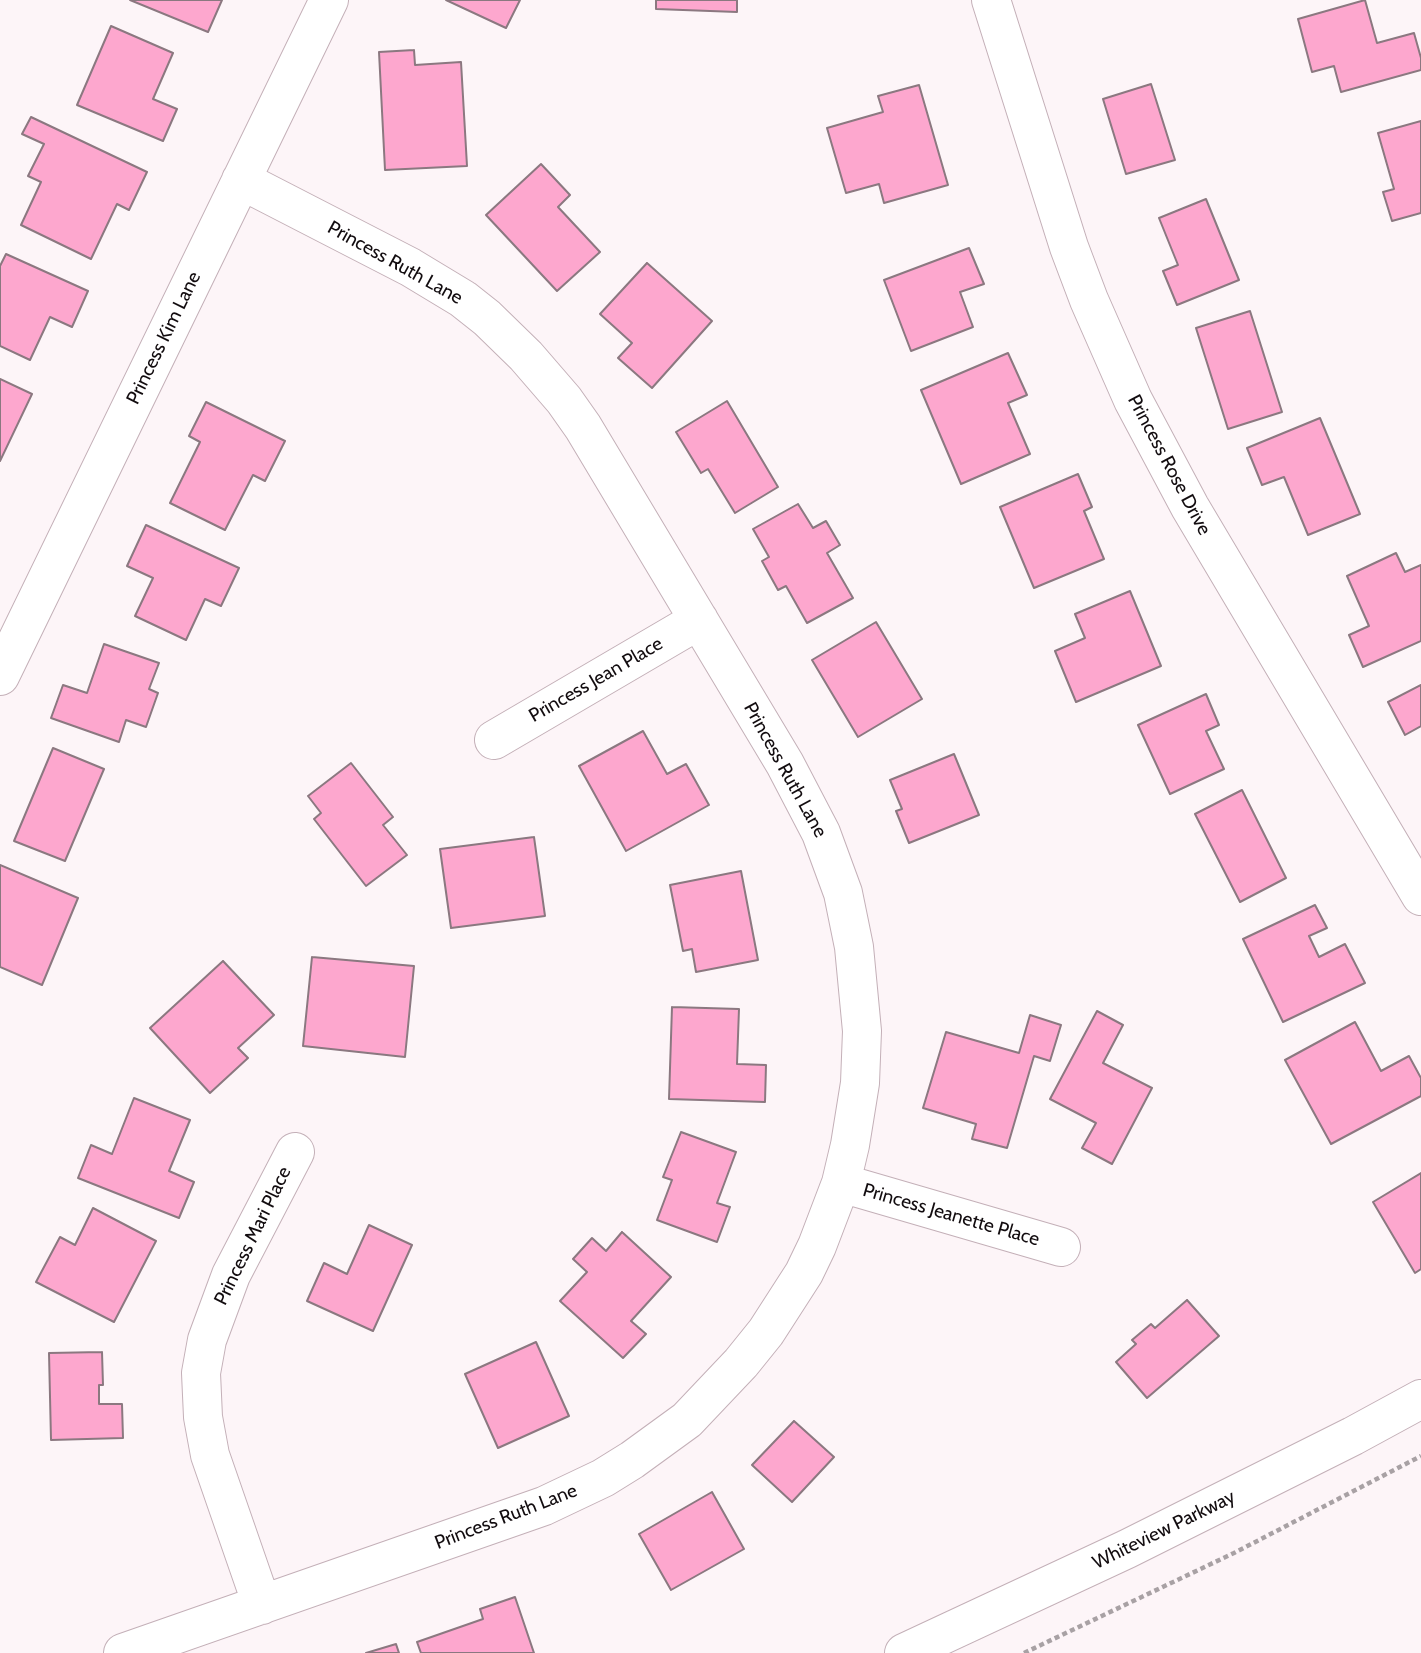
<!DOCTYPE html>
<style>
body{margin:0}
canvas{display:block;background:#fdf5f8}
</style>
<canvas width="1421" height="1653"></canvas>
<script>
const ctx = document.querySelector('canvas').getContext('2d');
ctx.lineJoin = 'round';
function paint(path, color) { ctx.fillStyle = color; ctx.fill(path, 'evenodd'); }
const shape = rows => new Path2D(rows.map(r => 'M' + r).join(''));
function stroke(path, color, width, dash) { ctx.strokeStyle = color; ctx.lineWidth = width; ctx.lineCap = dash ? 'butt' : 'round'; ctx.setLineDash(dash || []); ctx.stroke(path); }
function write(font, color, halo, rows, align = 'center') {
  ctx.font = font + ' Cabin,sans-serif'; ctx.lineWidth = 5; ctx.setLineDash([]); ctx.textBaseline = 'middle'; ctx.strokeStyle = halo; ctx.fillStyle = color; for (const [text, x, y, turn = 0] of rows) {
    ctx.save(); ctx.translate(x, y); ctx.rotate((+turn || 0) * Math.PI / 180); ctx.textAlign = isNaN(turn) ? turn : align; if (halo) ctx.strokeText(text, 0, 0); ctx.fillText(text, 0, 0); ctx.restore();
  }
}
const building = shape([
 [130,0,222,0,208,32,130,0],
 [446,0,520,0,506,28,446,0],
 [656,0,737,0,737,12,656,9,656,0],
 [1365,0,1377,43,1414,33,1421,58,1421,70,1341,92,1334,66,1312,72,1298,19,1365,0],
 [111,26,173,53,153,99,177,109,163,141,77,105,111,26],
 [414,50,415,65,461,62,467,166,385,170,379,52,414,50],
 [1151,84,1175,160,1126,174,1103,99,1151,84],
 [919,85,948,185,884,203,879,184,846,193,827,128,883,112,878,96,919,85],
 [31,117,147,172,129,210,117,204,91,259,21,225,41,182,28,176,44,144,22,134,31,117],
 [1421,121,1421,213,1392,221,1383,192,1394,189,1378,133,1421,121],
 [541,164,570,195,558,207,600,252,557,291,486,215,541,164],
 [1206,199,1239,280,1177,305,1163,271,1178,265,1159,218,1206,199],
 [969,248,984,284,960,292,973,327,911,351,884,280,969,248],
 [6,254,88,291,72,327,50,317,30,360,0,346,0,266,6,254],
 [647,263,712,321,652,388,618,358,632,343,600,314,647,263],
 [1250,311,1282,412,1228,429,1196,328,1250,311],
 [1008,353,1027,395,1008,403,1030,454,961,484,921,390,1008,353],
 [0,379,32,394,0,461,0,379],
 [727,401,778,487,735,513,708,469,701,473,676,432,727,401],
 [206,402,285,441,265,481,253,475,225,530,170,503,200,442,189,436,206,402],
 [1320,418,1360,514,1308,535,1284,477,1262,485,1247,448,1320,418],
 [1078,474,1092,507,1084,511,1104,559,1034,588,1000,507,1078,474],
 [798,504,813,528,826,521,840,545,827,553,853,598,807,623,786,586,778,590,762,561,769,557,753,529,798,504],
 [146,525,239,568,221,606,205,599,186,640,135,616,153,578,127,566,146,525],
 [1396,553,1405,572,1421,565,1421,641,1363,667,1349,635,1369,626,1347,576,1396,553],
 [1130,591,1161,666,1076,702,1055,651,1085,638,1075,614,1130,591],
 [876,622,922,699,858,737,812,660,876,622],
 [104,644,159,663,149,689,158,693,146,727,126,720,119,742,51,718,63,685,87,693,104,644],
 [1421,685,1421,726,1405,735,1388,702,1421,685],
 [1206,694,1219,725,1206,731,1224,769,1170,794,1138,725,1206,694],
 [643,731,667,774,686,764,709,805,626,851,579,766,643,731],
 [53,748,104,769,65,861,14,841,53,748],
 [954,754,979,815,909,843,896,811,902,809,890,780,954,754],
 [351,763,393,817,383,825,407,855,366,886,314,819,321,813,308,796,351,763],
 [1242,790,1286,878,1240,902,1195,814,1242,790],
 [534,837,545,916,451,928,440,849,534,837],
 [0,865,78,898,42,985,0,967,0,865],
 [741,871,758,960,696,972,692,949,683,951,670,885,741,871],
 [1315,905,1327,928,1309,936,1319,957,1345,944,1365,983,1283,1022,1243,939,1315,905],
 [312,957,414,966,405,1057,303,1046,312,957],
 [223,961,274,1015,238,1048,248,1058,210,1093,150,1028,223,961],
 [672,1007,739,1009,737,1064,766,1065,765,1102,669,1099,672,1007],
 [1097,1011,1123,1025,1103,1063,1152,1088,1112,1164,1082,1148,1096,1123,1050,1099,1097,1011],
 [1030,1015,1061,1025,1050,1061,1034,1056,1007,1148,972,1139,976,1124,923,1108,946,1032,1019,1053,1030,1015],
 [1355,1022,1381,1071,1409,1056,1421,1078,1421,1096,1331,1144,1285,1060,1355,1022],
 [134,1098,190,1120,169,1171,194,1182,179,1218,78,1178,91,1145,112,1154,134,1098],
 [681,1132,736,1152,717,1203,730,1207,717,1242,657,1220,672,1180,663,1177,681,1132],
 [1421,1173,1421,1269,1415,1273,1373,1202,1421,1173],
 [93,1208,156,1241,114,1322,36,1282,60,1237,75,1245,93,1208],
 [369,1225,412,1245,373,1331,307,1301,324,1263,347,1274,369,1225],
 [622,1232,671,1277,631,1321,646,1334,623,1358,560,1301,587,1272,573,1259,592,1238,606,1251,622,1232],
 [1187,1300,1219,1336,1147,1398,1116,1362,1136,1344,1132,1340,1151,1324,1155,1328,1187,1300],
 [536,1342,569,1416,498,1448,465,1374,536,1342],
 [102,1352,103,1385,99,1385,99,1404,122,1404,123,1438,51,1440,49,1353,102,1352],
 [794,1421,834,1457,792,1502,752,1465,794,1421],
 [712,1492,744,1549,671,1590,639,1534,712,1492],
 [515,1597,534,1653,421,1653,417,1642,483,1619,480,1609,515,1597],
 [396,1644,399,1653,366,1653,396,1644]
]);
const path = shape([
 [1024,1653,1234,1553,1421,1456]
]);
const minor = shape([
 [991,0,1069,247,1089,300,1133,400,1190,507,1421,896],
 [0,676,329,0],
 [494,740,699,620],
 [841,1183,1061,1247],
 [262,1605,210,1455,203,1417,201,1373,207,1340,231,1275,295,1152],
 [123,1653,544,1506,603,1478,632,1460,687,1420,741,1363,766,1332,804,1273,817,1246,841,1183,850,1145,860,1083,862,1031,854,947,843,893,821,833,785,764,583,427,564,400,526,356,487,318,463,299,410,267,241,180],
 [904,1653,1127,1549,1353,1436,1421,1399]
]);
const streetNames = [
 ["Princess Ruth Lane",395,263,29],
 ["Princess Kim Lane",164,338,-64],
 ["Princess Rose Drive",1169,465,62],
 ["Princess Jean Place",596,680,-30],
 ["Princess Ruth Lane",785,770,61],
 ["Princess Jeanette Place",951,1215,16],
 ["Princess Mari Place",253,1236,-64],
 ["Princess Ruth Lane",506,1517,-21],
 ["Whiteview Parkway",1164,1530,-26]
];
paint(building, '#fda7ce');
stroke(building, '#8b7880', 2);
stroke(minor, '#c4b0b8', 40);
stroke(path, '#a8a1a4', 4.5, [5, 3.5]);
stroke(minor, '#fff', 38);
write('19px', '#120c0f', '#fff', streetNames);
</script>
